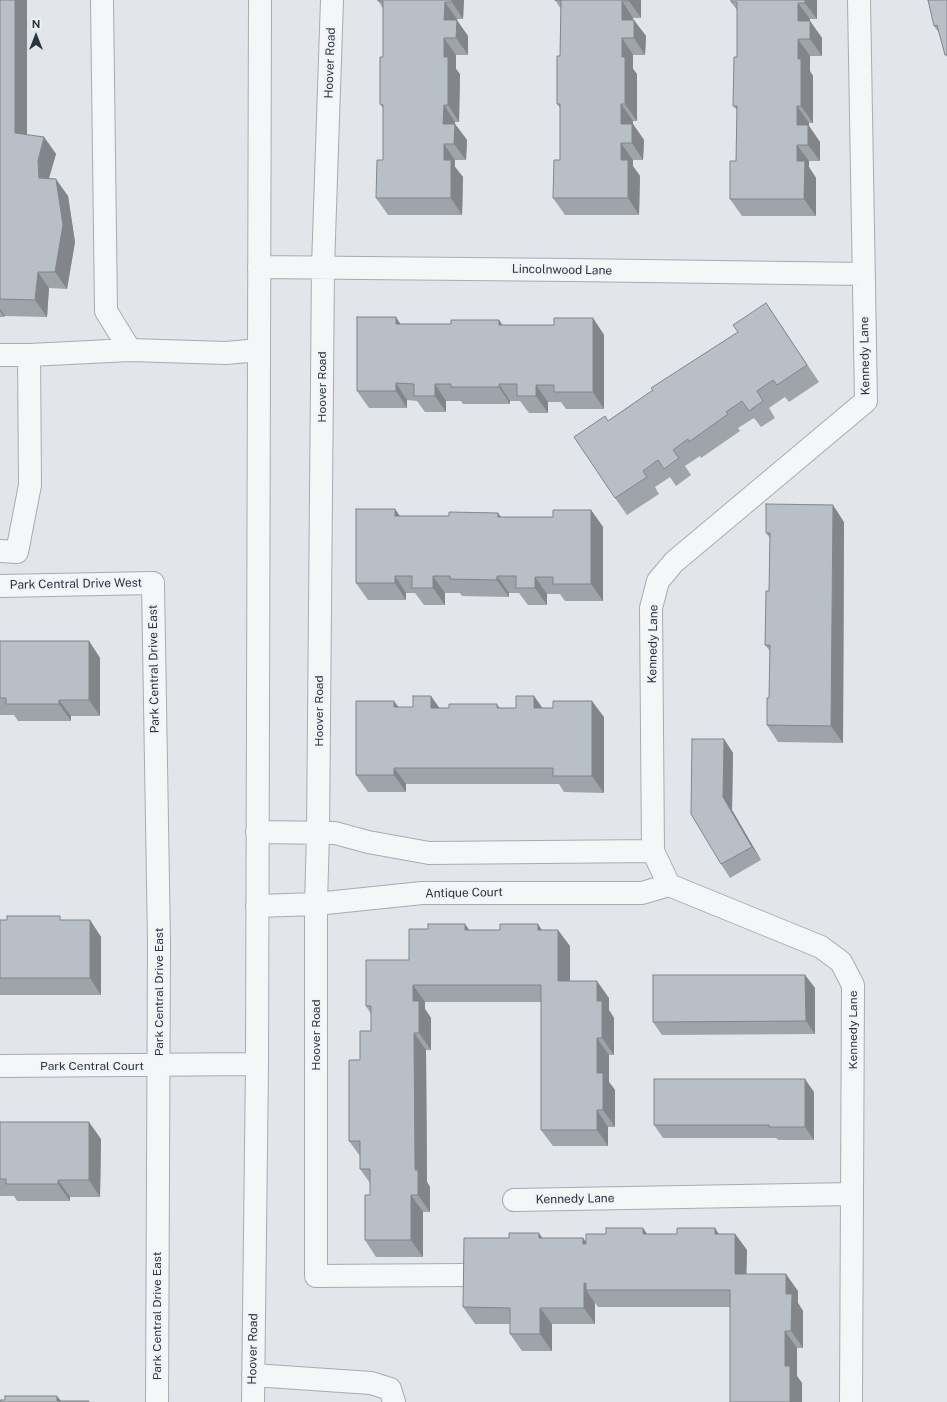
<!DOCTYPE html>
<style>
body{margin:0}
#map{position:relative;width:947px;height:1402px;overflow:hidden;background:#e2e5ea;font-family:"Public Sans",sans-serif}
canvas{display:block}
.north{position:absolute;left:16px;top:16px;width:40px;height:40px;-webkit-text-stroke:3px #f1f4f7;paint-order:stroke;rotate:0deg;font-size:11px;font-weight:700;line-height:16px;text-align:center;color:#2a3441}
.north::after{content:'';display:block;margin:auto;width:14px;height:18px;background:#2a3441;clip-path:polygon(50% 0,100% 100%,50% 72%,0 100%)}
</style>
<div id="map">
<canvas width="947" height="1402"></canvas>
<div class="north">N</div>
</div>
<script>
const ctx = document.querySelector('canvas').getContext('2d');
ctx.lineJoin = 'round';
const shape = rows => new Path2D(rows.map(r => 'M' + r).join(''));
function stroke(path, color, width, dash) { ctx.strokeStyle = color; ctx.lineWidth = width; ctx.lineCap = dash ? 'butt' : 'round'; ctx.setLineDash(dash || []); ctx.stroke(path); }
function paint(path, color) { ctx.fillStyle = color; ctx.fill(path, 'evenodd'); }
function write(font, color, halo, rows, align = 'center') {
  ctx.font = font + ' "Public Sans",sans-serif'; ctx.lineWidth = 4; ctx.setLineDash([]); ctx.textBaseline = 'middle'; ctx.strokeStyle = halo; ctx.fillStyle = color; for (const [text, x, y, turn = 0] of rows) {
    ctx.save(); ctx.translate(x, y); ctx.rotate((+turn || 0) * Math.PI / 180); ctx.textAlign = isNaN(turn) ? turn : align; if (halo) ctx.strokeText(text, 0, 0); ctx.fillText(text, 0, 0); ctx.restore();
  }
}
const minor = shape([
 [102,0,106,311,130,350,226,353,259,350],
 [332,0,323,267,318,833,316,904,316,1276,463,1275],
 [259,267,571,270,864,274],
 [0,355,29,355,130,350],
 [0,551,17,552,30,485,29,355],
 [0,586,153,583,159,943,157,1402],
 [257,832,335,833,368,842,429,853,653,851],
 [257,906,316,904,422,893,642,893,669,885],
 [0,1066,257,1064],
 [514,1200,852,1194],
 [253,1375,371,1383,390,1389,394,1402],
 [253,1402,257,1064,260,0],
 [851,1402,853,985,841,962,821,947,669,885,653,851,651,608,658,581,674,562,866,401,859,0]
]);
const wall = shape([
 [0,0,27,135,44,137,56,154,49,179,68,196,75,242,67,289,49,288,47,317,5,316,4,317,0,317],
 [378,0,464,0,463,19,457,19,456,20,468,36,468,55,456,55,456,69,460,74,459,122,455,122,455,124,467,140,466,160,455,160,455,167,463,177,462,215,388,215,376,198,383,160,383,108,380,104,383,57,383,9],
 [555,0,641,0,641,18,633,18,633,20,646,36,645,55,633,55,633,69,637,74,637,121,633,121,633,124,644,140,643,160,633,160,633,166,640,176,639,215,565,215,553,198,560,160,560,108,557,104,560,56,561,9],
 [817,0,817,19,810,19,810,21,822,38,822,56,810,56,810,71,813,76,813,123,809,123,809,126,820,142,820,161,809,161,809,167,816,178,816,216,742,216,730,199,736,161,737,110,733,106,737,57,737,10,731,2],
 [947,0,947,57,945,55,940,34,934,26],
 [766,303,819,382,789,402,785,397,769,408,775,418,761,427,754,418,738,428,740,431,701,458,700,456,685,466,691,475,676,486,670,477,655,487,659,494,627,515,615,498,608,421,738,332],
 [593,318,604,335,604,409,566,409,561,402,548,402,548,413,529,413,520,401,510,401,510,404,463,404,461,401,446,401,446,412,425,412,417,401,407,400,407,408,369,408,357,391,400,324,451,324,499,320,502,325,554,325],
 [395,509,400,516,449,516,498,513,501,517,553,517,591,510,603,527,603,601,565,601,560,594,547,594,547,605,528,605,519,593,509,593,509,597,462,596,460,593,445,593,445,605,424,605,415,593,406,593,406,600,368,600,356,583],
 [844,522,843,743,778,742,767,725,769,698,770,651,765,645,769,591,770,538,766,533],
 [0,641,89,641,100,658,100,716,71,716,71,721,18,721,14,715,0,715],
 [534,696,542,708,604,717,604,793,564,792,559,784,406,784,406,792,368,792,356,775,399,707,449,708,497,704,500,708,516,708],
 [724,739,733,753,732,810,761,860,730,878,721,864],
 [0,920,90,920,101,937,101,995,0,995],
 [469,930,541,930,570,946,570,981,609,998,609,1010,614,1018,614,1055,609,1055,609,1082,615,1090,615,1127,608,1127,608,1146,553,1146,541,1130,541,1002,425,1002,425,1009,431,1018,431,1050,426,1050,427,1182,430,1187,430,1212,423,1212,423,1257,376,1257,365,1240,370,1195,370,1183,360,1169,360,1156,349,1141,360,1060,371,1031,371,1014,366,1006,409,960],
 [805,975,815,988,815,1034,662,1035,653,1022],
 [814,1092,814,1140,778,1140,776,1138,663,1138,654,1125],
 [0,1122,101,1139,100,1197,70,1197,70,1201,17,1201,14,1196,0,1196],
 [647,1234,735,1234,747,1250,746,1274,798,1291,798,1303,803,1311,803,1348,797,1348,797,1376,802,1383,802,1402,730,1307,598,1307,595,1303,595,1324,552,1324,552,1351,522,1351,510,1334,510,1324,475,1324,463,1307,509,1238,583,1238,586,1242]
]);
const shadedWall = shape([
 [15,0,27,0,27,150,15,133],
 [452,0,464,0,463,19,452,2],
 [629,0,641,0,641,18,629,1],
 [805,0,817,0,817,19,805,3],
 [622,1,633,18,633,36,622,20],
 [445,2,457,19,456,36,444,20],
 [798,3,810,19,810,38,798,21],
 [457,20,468,36,468,55,456,38],
 [634,20,646,36,645,55,634,38],
 [810,21,822,38,822,56,810,39],
 [444,38,456,55,456,69,460,74,459,122,448,105,444,57],
 [622,38,633,55,633,69,637,74,637,121,625,104,622,57],
 [798,39,810,56,810,71,813,76,813,123,801,106,798,59],
 [621,104,633,121,633,124,644,140,643,160,632,143,621,124],
 [444,105,455,122,455,124,467,140,466,160,454,144,443,124],
 [797,106,809,123,809,126,820,142,820,161,808,145,797,125],
 [44,137,56,154,49,177,50,195,39,178,38,161],
 [621,143,633,160,633,166,640,176,639,215,628,198,621,160],
 [444,144,455,160,455,167,463,177,462,215,451,198,444,160],
 [797,145,809,161,809,167,816,178,816,216,804,199,797,161],
 [56,179,68,196,75,242,67,289,55,272],
 [38,272,49,288,47,317,35,300],
 [0,309,5,316,4,317,0,311],
 [396,317,407,334,396,324],
 [593,318,604,335,604,409,593,392],
 [499,320,511,337,499,325],
 [396,383,407,400,407,408,396,391],
 [435,384,446,401,446,412,435,396],
 [499,384,510,401,510,404,499,387],
 [536,385,548,402,548,413,536,396],
 [833,505,844,522,843,743,831,726],
 [395,509,406,526,395,516],
 [591,510,603,527,603,601,591,584],
 [498,513,510,530,498,517],
 [395,576,406,593,406,600,395,583],
 [433,576,445,593,445,605,433,588],
 [497,576,509,593,509,597,497,580],
 [535,577,547,594,547,605,535,588],
 [89,641,100,658,100,716,89,700],
 [431,696,443,713,431,708],
 [534,696,546,713,534,708],
 [59,700,71,716,71,721,59,704],
 [394,701,406,717,394,707],
 [592,701,604,717,604,793,592,776],
 [724,739,733,753,732,810,761,860,752,847,723,797],
 [394,768,406,784,406,792,394,775],
 [90,920,101,937,101,995,90,978],
 [465,924,477,941,465,930],
 [538,924,549,941,538,930],
 [558,930,570,946,570,998,558,981],
 [805,975,815,988,815,1034,806,1021],
 [597,981,609,998,609,1010,614,1018,614,1055,602,1038,597,1001],
 [413,985,425,1002,425,1009,431,1018,431,1050,419,1033,413,1001],
 [414,1033,426,1050,427,1182,430,1187,430,1212,418,1195,415,1170],
 [597,1038,609,1055,609,1082,615,1090,615,1127,603,1110,597,1073],
 [805,1079,814,1092,814,1140,805,1127],
 [597,1110,608,1127,608,1146,597,1130],
 [89,1122,101,1139,100,1197,89,1180],
 [58,1180,70,1197,70,1201,58,1184],
 [411,1195,423,1212,423,1257,411,1240],
 [643,1228,655,1245,643,1234],
 [715,1228,726,1245,715,1234],
 [539,1233,551,1250,539,1238],
 [735,1234,747,1250,746,1291,735,1274],
 [583,1238,595,1255,583,1244],
 [786,1274,798,1291,798,1303,803,1311,803,1348,791,1331,786,1294],
 [584,1283,588,1290,586,1290,595,1303,595,1324,584,1308],
 [540,1308,552,1324,552,1351,540,1334],
 [785,1331,797,1348,797,1376,802,1383,802,1402,790,1402,785,1366],
 [57,1396,62,1402,57,1401]
]);
const building = shape([
 [0,0,15,0,15,133,44,137,38,161,39,178,56,179,63,225,55,272,38,272,35,300,0,299,0,0],
 [378,0,452,0,452,2,445,2,444,20,457,20,456,38,444,38,444,57,448,57,448,105,444,105,443,124,455,124,454,144,444,144,444,160,451,160,451,198,376,198,377,160,383,160,383,105,380,104,380,57,383,57,383,1,378,1,378,0],
 [555,0,629,0,629,1,622,1,622,20,634,20,634,38,622,38,622,57,625,57,625,104,621,104,621,124,632,124,632,143,621,143,621,160,628,160,628,198,553,198,554,160,560,160,560,104,557,104,557,56,560,56,561,0,555,0],
 [731,0,805,0,805,3,798,3,798,21,810,21,810,39,798,39,798,59,801,59,801,106,797,106,797,125,808,125,808,145,797,145,797,161,805,161,804,199,730,199,730,161,736,161,737,106,733,106,734,57,737,57,737,2,731,2,731,0],
 [928,0,947,0,947,54,945,55,937,25,934,26,928,0],
 [766,303,807,365,777,385,773,380,757,391,763,401,749,411,742,401,726,412,728,414,689,442,688,439,673,450,679,458,664,469,658,460,643,471,647,477,615,498,574,437,605,416,608,421,653,390,651,388,738,332,733,325,766,303],
 [357,317,396,317,396,324,451,324,451,320,499,320,499,325,554,325,554,318,593,318,593,392,554,392,554,385,536,385,536,396,517,396,517,384,499,384,499,387,451,387,451,384,435,384,435,396,414,396,414,384,396,383,396,391,357,391,357,317],
 [766,504,833,505,831,726,767,725,767,698,769,698,770,645,765,645,766,591,769,591,770,533,766,533,766,504],
 [356,509,395,509,395,516,449,516,449,512,498,513,498,517,553,517,553,510,591,510,591,584,553,584,553,577,535,577,535,588,516,588,516,576,497,576,497,580,450,579,450,576,433,576,433,588,412,588,412,576,395,576,395,583,356,583,356,509],
 [0,641,89,641,89,700,59,700,59,704,6,704,6,698,0,698,0,641],
 [413,696,431,696,431,708,449,708,449,704,497,704,497,708,516,708,516,696,534,696,534,708,553,708,553,701,592,701,592,776,553,776,553,768,394,768,394,775,356,775,356,701,394,701,394,707,413,707,413,696],
 [692,739,724,739,723,797,752,847,721,864,691,814,692,739],
 [7,916,60,916,60,920,90,920,90,978,0,978,0,920,7,920,7,916],
 [428,924,465,924,465,930,500,930,500,924,538,924,538,930,558,930,558,981,597,981,597,1001,602,1001,602,1038,597,1038,597,1073,603,1073,603,1110,597,1110,597,1130,541,1130,541,985,413,985,413,1001,419,1001,419,1033,414,1033,415,1170,418,1170,418,1195,411,1195,411,1240,365,1240,365,1195,370,1195,370,1169,360,1169,360,1141,349,1141,349,1060,360,1060,360,1031,371,1031,371,1006,366,1006,366,960,409,960,409,929,428,929,428,924],
 [653,975,805,975,806,1021,653,1022,653,975],
 [654,1079,805,1079,805,1127,769,1127,769,1125,654,1125,654,1079],
 [0,1122,89,1122,89,1180,58,1180,58,1184,6,1184,6,1179,0,1179,0,1122],
 [606,1228,643,1228,643,1234,677,1234,677,1228,715,1228,715,1234,735,1234,735,1274,786,1274,786,1294,792,1294,791,1331,785,1331,785,1366,790,1366,790,1402,730,1402,730,1290,586,1290,586,1283,584,1283,584,1308,540,1308,540,1334,510,1334,510,1308,463,1307,464,1238,509,1238,509,1233,539,1233,539,1238,583,1238,583,1244,586,1244,586,1234,606,1234,606,1228],
 [5,1396,57,1396,57,1401,89,1401,89,1402,0,1402,0,1400,5,1400,5,1396]
]);
const streetNames = [
 ["Hoover Road",330,63,-88],
 ["Lincolnwood Lane",562,270,1],
 ["Kennedy Lane",865,356,-91],
 ["Hoover Road",322,387,-90],
 ["Park Central Drive West",76,584,-1],
 ["Kennedy Lane",653,644,-89],
 ["Park Central Drive East",154,669,-91],
 ["Hoover Road",319,711,-90],
 ["Antique Court",464,893,-1],
 ["Park Central Drive East",159,992,-90],
 ["Kennedy Lane",853,1030,-90],
 ["Hoover Road",316,1035,-90],
 ["Park Central Court",92,1066],
 ["Kennedy Lane",575,1199,-1],
 ["Park Central Drive East",157,1316,-90],
 ["Hoover Road",253,1349,-89]
];
stroke(minor, '#a7acb4', 24);
stroke(minor, '#f4f6f8', 22);
paint(wall, '#9fa4aa');
paint(shadedWall, '#82868b');
paint(building, '#b9bfc6');
stroke(building, '#82868b', 1);
write('12px', '#2a3441', '#f1f4f7', streetNames);
</script>
